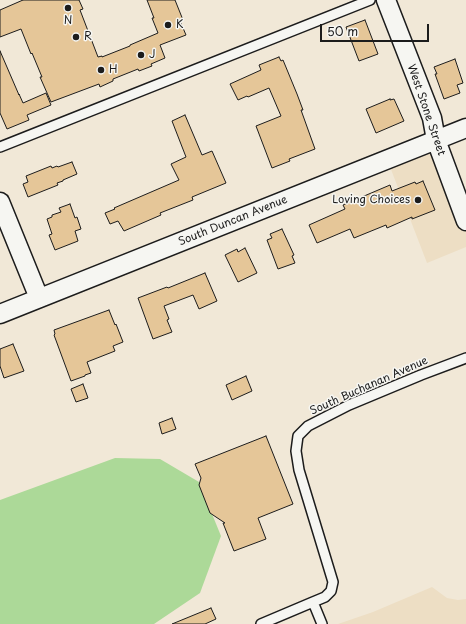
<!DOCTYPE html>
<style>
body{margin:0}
#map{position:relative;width:466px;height:624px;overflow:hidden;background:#f1e8d7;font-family:"Playpen Sans",sans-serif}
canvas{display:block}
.scale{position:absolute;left:320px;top:24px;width:109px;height:18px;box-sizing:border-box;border:2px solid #1c1c1c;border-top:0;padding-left:5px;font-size:12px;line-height:14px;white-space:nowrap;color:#1c1c1c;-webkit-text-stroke:3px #f6f6f2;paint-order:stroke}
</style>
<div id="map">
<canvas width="466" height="624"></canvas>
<div class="scale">50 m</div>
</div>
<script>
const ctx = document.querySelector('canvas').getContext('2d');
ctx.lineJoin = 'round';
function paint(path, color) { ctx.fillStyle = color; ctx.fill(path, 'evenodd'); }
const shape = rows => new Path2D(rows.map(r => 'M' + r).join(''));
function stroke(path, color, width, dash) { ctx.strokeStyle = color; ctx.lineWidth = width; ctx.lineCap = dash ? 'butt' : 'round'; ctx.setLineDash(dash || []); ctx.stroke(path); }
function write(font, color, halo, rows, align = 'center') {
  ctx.font = font + ' "Playpen Sans",sans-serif'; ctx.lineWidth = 3; ctx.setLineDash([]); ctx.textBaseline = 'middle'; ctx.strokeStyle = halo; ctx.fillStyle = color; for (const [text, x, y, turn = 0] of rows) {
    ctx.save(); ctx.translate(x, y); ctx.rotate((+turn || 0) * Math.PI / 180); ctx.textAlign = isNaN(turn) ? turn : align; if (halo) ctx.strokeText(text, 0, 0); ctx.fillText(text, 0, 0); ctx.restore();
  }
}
const built = shape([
 [436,140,466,221,466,247,427,263,387,159],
 [432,587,447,598,458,600,466,599,466,624,338,624,373,612]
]);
const green = shape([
 [115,458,160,459,199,482,221,536,200,593,154,624,0,624,0,500]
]);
const building = shape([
 [23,0,79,0,83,9,80,10,98,57,102,56,102,57,130,46,130,45,158,33,152,18,154,18,147,0,175,0,183,20,180,21,186,35,160,45,165,58,151,64,152,66,139,71,138,69,113,79,113,81,100,87,99,84,51,102,40,77,42,77,32,53,31,54,21,29,0,37,0,10,23,0],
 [365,20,378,54,359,61,346,27,365,20],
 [0,51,19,95,19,94,23,103,46,93,51,105,27,115,29,120,7,129,0,113,0,51],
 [279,57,281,61,283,60,297,94,303,110,301,110,315,149,289,159,290,161,272,168,256,126,281,116,269,88,248,97,247,96,238,100,230,84,261,70,259,65,279,57],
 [455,59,463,83,457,85,460,93,444,99,435,74,437,74,434,67,455,59],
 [390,99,390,100,394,99,404,121,376,133,366,109,390,99],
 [185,115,202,155,212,151,226,183,192,197,193,200,160,213,161,215,124,231,118,221,110,224,105,213,115,209,114,208,179,180,171,164,186,157,172,121,185,115],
 [72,162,77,174,63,180,63,181,57,183,58,185,28,197,23,184,28,182,26,176,51,166,52,168,57,166,58,167,72,162],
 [423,181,435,210,412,219,412,217,387,228,386,225,354,238,350,229,317,243,309,225,345,209,343,205,390,185,392,191,415,182,416,184,423,181],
 [70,204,75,218,77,217,81,229,75,231,78,241,55,250,49,235,52,234,47,219,52,217,52,215,61,212,59,208,70,204],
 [282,229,294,255,292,256,295,263,278,269,267,240,272,238,270,234,282,229],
 [245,248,257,273,238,282,225,255,237,249,238,252,245,248],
 [205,273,217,301,199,309,193,295,164,306,169,319,167,320,172,332,153,339,138,298,167,287,168,288,205,273],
 [109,310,115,325,116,324,123,342,113,346,115,351,87,362,91,373,85,375,85,376,71,381,54,335,55,334,54,330,109,310],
 [13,344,24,371,4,378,0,366,0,349,13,344],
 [246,376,252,391,232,400,226,385,246,376],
 [83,384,88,398,76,402,71,389,83,384],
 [172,418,176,429,162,434,159,423,172,418],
 [266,436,293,504,258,518,266,539,234,551,223,523,225,523,210,513,199,485,201,478,195,464,266,436],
 [211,608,216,619,205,624,172,624,211,608]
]);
const service = shape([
 [0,147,370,0],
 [261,624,313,602],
 [322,624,313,602,325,597,331,591,333,582,299,470,296,451,298,436,308,426,349,405,421,375,466,358]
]);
const minor = shape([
 [386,0,432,118,436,140,466,221],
 [0,202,39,298],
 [0,314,466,128]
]);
const markers = [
 [68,8,4,"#1c1c1c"],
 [168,25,4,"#1c1c1c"],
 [76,37,4,"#1c1c1c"],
 [141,55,4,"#1c1c1c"],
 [101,70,4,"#1c1c1c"],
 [418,200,4,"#1c1c1c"]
];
const poiNames = [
 ["N",68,21,"center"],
 ["K",176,25],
 ["R",84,37],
 ["J",149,55],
 ["H",109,70],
 ["Loving Choices",410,200,"right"]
];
const streetNames = [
 ["West Stone Street",426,110,71],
 ["South Duncan Avenue",233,221,-22],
 ["South Buchanan Avenue",369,386,-24]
];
paint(built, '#eddec4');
paint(green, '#acd998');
paint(building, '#e5c698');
stroke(building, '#1c1c1c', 1);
stroke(service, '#1c1c1c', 12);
stroke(minor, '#1c1c1c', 21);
stroke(service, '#f6f6f2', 9);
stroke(minor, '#f6f6f2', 18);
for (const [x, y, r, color] of markers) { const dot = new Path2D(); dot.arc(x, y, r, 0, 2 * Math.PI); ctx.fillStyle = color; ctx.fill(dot); stroke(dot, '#f6f6f2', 1.5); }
write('11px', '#1c1c1c', '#f6f6f2', poiNames, 'left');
write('11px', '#1c1c1c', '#f6f6f2', streetNames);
</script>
